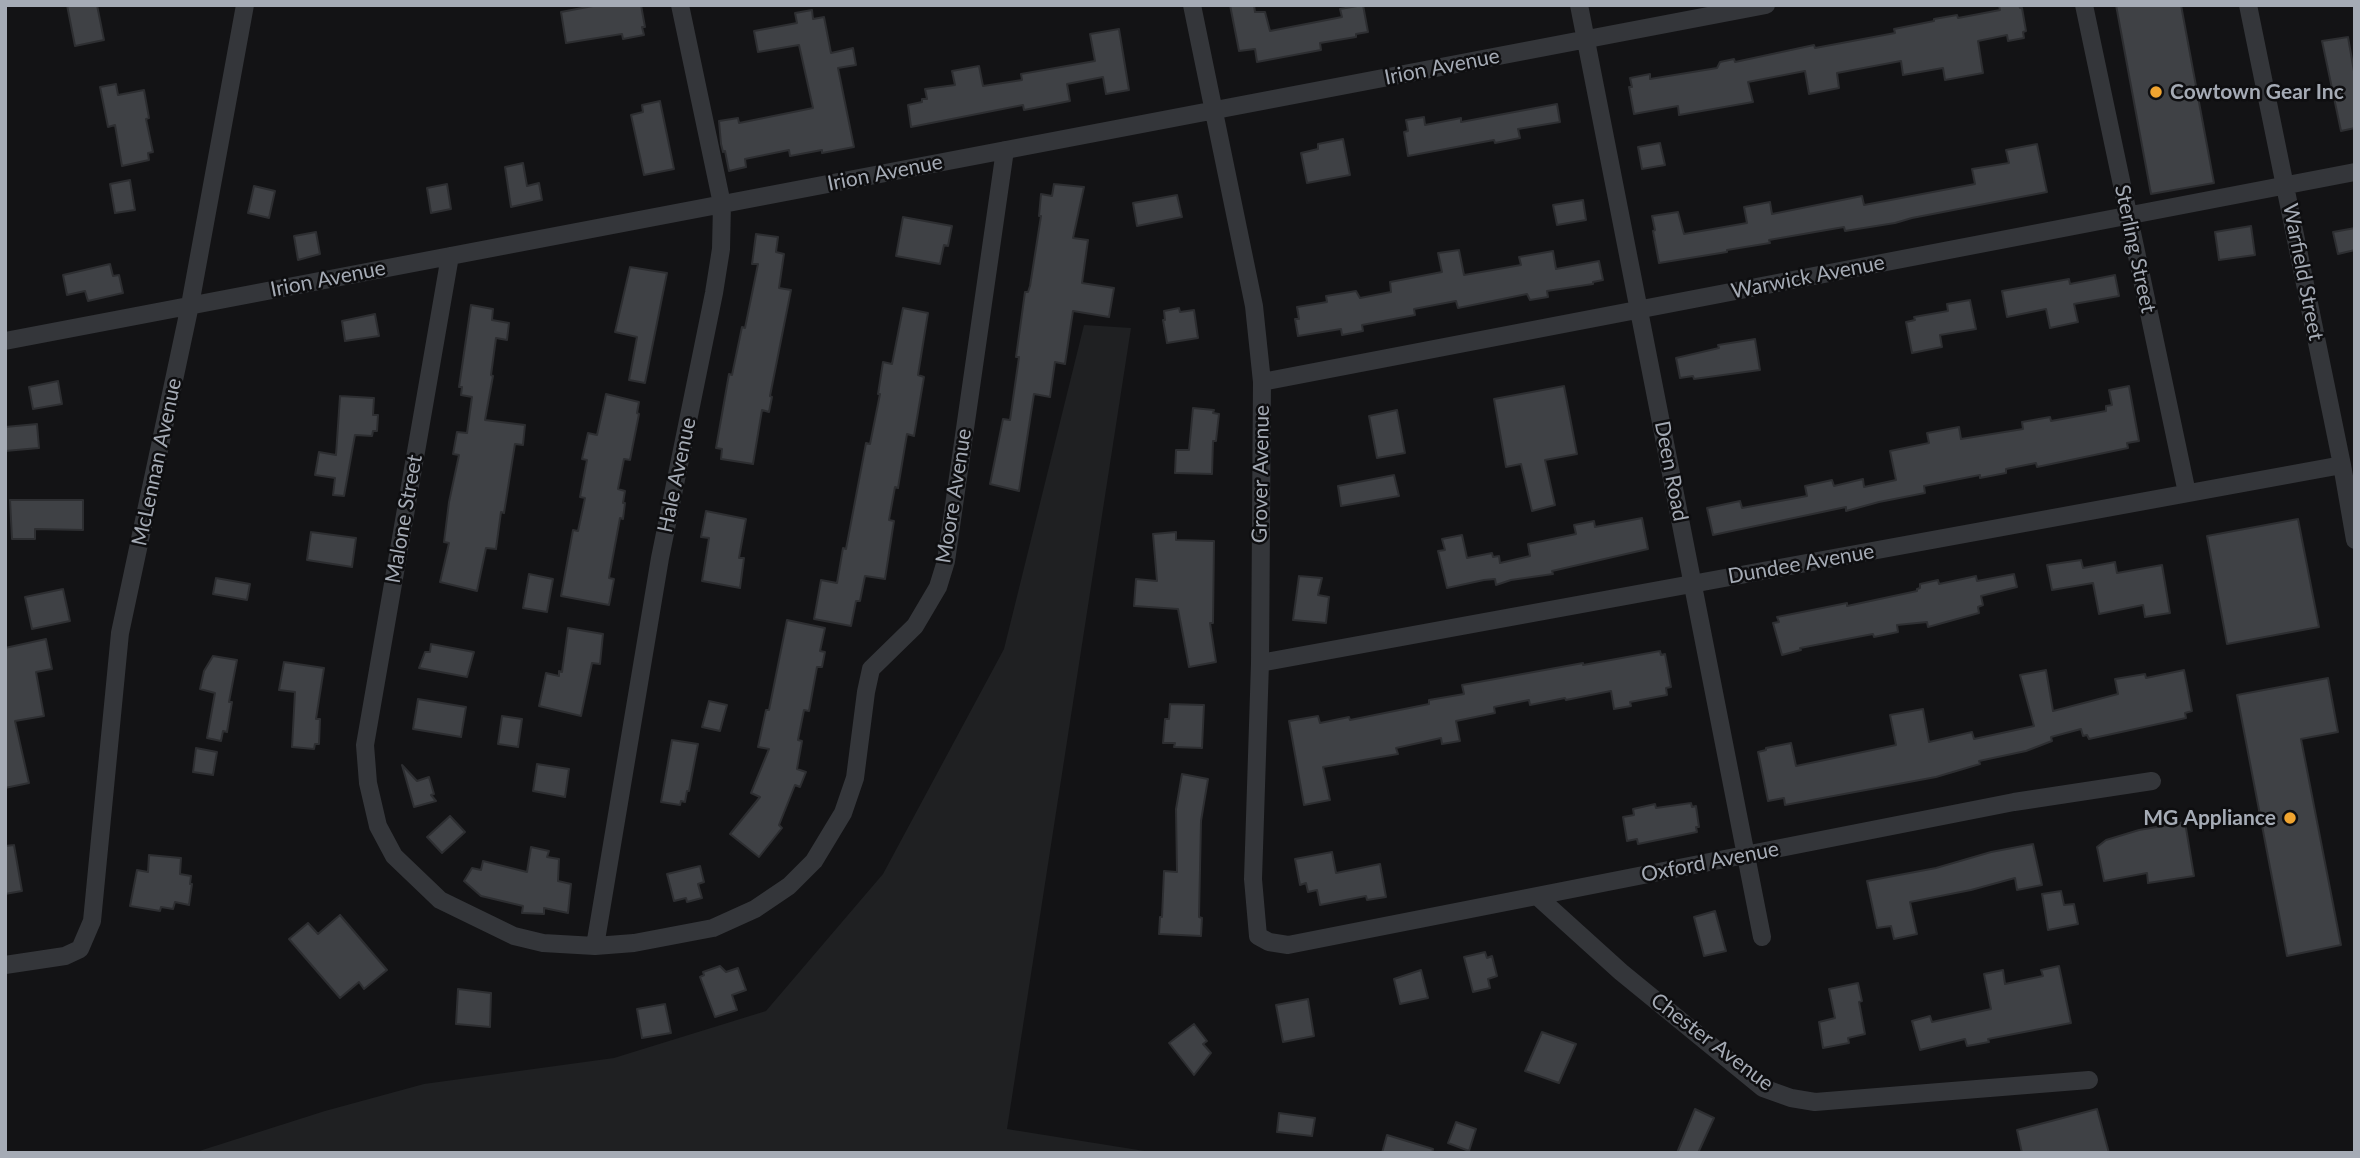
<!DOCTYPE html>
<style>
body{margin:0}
#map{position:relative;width:2360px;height:1158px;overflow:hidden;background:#131315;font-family:Lato,sans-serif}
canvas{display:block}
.frame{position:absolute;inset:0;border:7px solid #a5abb5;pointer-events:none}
</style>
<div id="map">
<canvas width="2360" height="1158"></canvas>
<div class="frame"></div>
</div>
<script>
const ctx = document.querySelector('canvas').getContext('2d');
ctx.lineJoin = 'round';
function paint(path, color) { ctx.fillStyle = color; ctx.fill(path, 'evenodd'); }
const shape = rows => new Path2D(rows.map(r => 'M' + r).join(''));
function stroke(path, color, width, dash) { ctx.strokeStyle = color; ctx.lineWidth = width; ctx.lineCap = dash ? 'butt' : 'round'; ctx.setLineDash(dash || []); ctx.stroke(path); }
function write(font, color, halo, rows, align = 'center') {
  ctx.font = font + ' Lato,sans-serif'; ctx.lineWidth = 5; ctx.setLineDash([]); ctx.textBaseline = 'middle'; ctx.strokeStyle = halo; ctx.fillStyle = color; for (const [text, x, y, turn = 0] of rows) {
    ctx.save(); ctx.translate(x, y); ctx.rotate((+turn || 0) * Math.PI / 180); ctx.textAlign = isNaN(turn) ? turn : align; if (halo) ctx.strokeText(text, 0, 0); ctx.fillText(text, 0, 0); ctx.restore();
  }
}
const built = shape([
 [1084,325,1131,328,1007,1129,1157,1153,193,1153,325,1111,424,1084,614,1058,766,1011,883,874,1004,649]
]);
const building = shape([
 [67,5,97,5,104,40,75,46,67,5],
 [598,5,641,5,645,27,642,27,644,35,623,39,622,34,566,43,561,12,598,5],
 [1230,5,1254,5,1255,12,1265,12,1270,31,1342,17,1340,9,1363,5,1368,32,1356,34,1356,37,1320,43,1321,50,1257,62,1255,49,1239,51,1230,5],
 [1999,5,2019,5,2020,8,2022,8,2026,31,2023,32,2024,38,2008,41,2007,35,1978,41,1983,73,1945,80,1943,68,1903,75,1901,61,1837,73,1839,88,1809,94,1805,71,1748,82,1753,102,1679,115,1678,106,1634,114,1629,87,1632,87,1630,78,1650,74,1650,79,1717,68,1720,62,1734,59,1735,62,1814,45,1815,48,1895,33,1894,29,1934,21,1934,19,1957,15,1958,18,2000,10,1999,5],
 [2116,5,2181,5,2214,183,2151,194,2116,5],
 [812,10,813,19,824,17,831,53,853,48,856,65,838,68,854,147,822,153,822,150,790,156,789,150,745,159,746,167,729,171,725,151,723,152,721,144,719,121,738,118,739,123,813,108,799,45,758,52,754,31,797,23,795,13,812,10],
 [1119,29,1129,90,1106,94,1103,77,1067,84,1070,101,1024,110,1023,105,911,127,908,105,922,102,922,99,927,99,925,89,955,85,952,71,979,66,983,86,1022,80,1021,74,1095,61,1090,34,1119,29],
 [2348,37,2355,77,2355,128,2341,131,2322,41,2348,37],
 [116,84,118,95,144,90,149,118,146,119,153,152,148,153,149,160,122,166,115,125,108,127,100,87,116,84],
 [660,101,674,169,644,175,631,115,643,112,642,105,660,101],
 [1557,104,1560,122,1518,129,1520,138,1495,143,1494,140,1408,156,1404,132,1408,131,1406,120,1424,117,1425,125,1461,118,1461,122,1557,104],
 [1343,139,1350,175,1307,183,1301,153,1318,149,1318,144,1343,139],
 [1660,143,1665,165,1642,169,1638,147,1660,143],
 [2037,144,2047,192,1912,218,1895,223,1845,231,1844,227,1769,240,1770,243,1727,250,1727,252,1659,263,1653,231,1655,230,1652,216,1678,212,1684,234,1747,223,1744,207,1770,202,1772,214,1862,196,1864,205,1975,184,1972,169,2009,163,2006,150,2037,144],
 [523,163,527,186,539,183,542,200,511,207,505,167,523,163],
 [130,180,135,210,115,213,110,184,130,180],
 [447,184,451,209,431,213,427,188,447,184],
 [1054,184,1084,187,1073,238,1088,240,1082,283,1114,288,1109,317,1073,311,1065,364,1055,362,1050,397,1034,394,1019,491,990,484,1003,419,1010,420,1019,357,1016,357,1025,292,1028,292,1030,286,1041,216,1039,216,1041,194,1052,196,1054,184],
 [254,186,275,191,269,218,248,213,254,186],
 [1177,195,1182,217,1137,226,1133,203,1177,195],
 [1583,200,1586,220,1557,225,1553,205,1583,200],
 [903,217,952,226,948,246,944,245,940,264,896,256,903,217],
 [2251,226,2255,255,2219,260,2215,232,2251,226],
 [2355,228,2355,250,2338,254,2333,232,2355,228],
 [316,232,320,254,298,260,294,236,316,232],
 [756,234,778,237,776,252,784,254,779,288,791,290,770,396,772,397,769,412,762,410,753,464,721,459,722,449,716,448,729,374,732,375,742,327,745,328,758,264,752,264,756,234],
 [1459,250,1464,275,1521,265,1519,257,1553,251,1556,269,1599,261,1603,280,1593,282,1593,284,1547,291,1548,297,1530,300,1527,294,1458,308,1456,301,1414,309,1415,315,1362,325,1363,331,1342,335,1341,329,1298,336,1295,319,1299,319,1297,307,1327,302,1326,296,1356,291,1360,298,1391,292,1390,282,1442,272,1438,253,1459,250],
 [110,264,113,276,119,275,123,293,88,301,85,291,67,295,63,275,110,264],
 [630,267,667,273,645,383,629,380,637,337,615,332,630,267],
 [2115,275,2119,296,2074,304,2078,322,2050,328,2046,309,2007,317,2002,291,2069,279,2070,284,2115,275],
 [1970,300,1976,329,1940,335,1942,347,1912,353,1906,322,1915,320,1914,317,1948,311,1947,304,1970,300],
 [471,305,493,309,492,320,509,323,507,340,496,338,491,375,493,376,485,420,525,425,523,445,515,444,504,513,501,512,496,549,486,548,477,591,440,582,449,543,444,542,449,502,459,455,453,454,457,432,467,433,472,397,461,395,462,387,459,387,471,305],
 [903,308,928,313,918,375,924,377,914,436,907,434,898,488,895,487,889,520,894,521,885,579,865,576,860,601,856,601,851,626,814,619,821,580,837,583,843,548,846,549,866,443,870,444,880,394,878,394,883,362,892,364,903,308],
 [1179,308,1180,312,1194,310,1198,338,1167,343,1163,320,1165,320,1164,311,1179,308],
 [375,314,379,336,345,341,342,321,375,314],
 [1755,339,1760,370,1694,379,1693,376,1680,378,1676,358,1719,348,1718,345,1755,339],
 [58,381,62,404,33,409,29,387,58,381],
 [1564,386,1577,454,1545,460,1555,505,1532,511,1521,464,1506,467,1494,399,1564,386],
 [2129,386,2139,441,2127,443,2128,448,2037,467,2036,463,2006,469,2006,473,1980,478,1980,475,1924,486,1925,493,1879,502,1846,511,1846,507,1713,535,1707,508,1740,501,1742,508,1807,496,1805,486,1832,480,1834,486,1863,479,1864,487,1896,480,1890,451,1929,443,1927,433,1959,427,1961,439,2023,429,2022,422,2050,417,2051,421,2106,411,2106,406,2112,405,2109,390,2129,386],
 [606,394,639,402,637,413,639,414,630,460,624,459,618,489,625,491,623,503,625,503,623,519,620,518,609,578,614,579,609,605,561,596,573,530,578,531,585,498,580,497,587,460,582,459,588,433,597,435,606,394],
 [340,396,374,398,373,415,378,415,377,431,373,431,372,436,355,435,344,496,333,495,335,478,315,475,319,452,336,455,340,396],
 [1193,408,1214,410,1213,413,1219,414,1216,441,1213,441,1212,474,1175,473,1176,450,1189,450,1193,408],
 [1397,410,1405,453,1377,458,1369,416,1397,410],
 [37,424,39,448,5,451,5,427,37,424],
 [1394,475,1399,496,1341,506,1338,486,1394,475],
 [10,500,83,500,83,530,35,529,35,539,12,539,10,500],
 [706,511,746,519,739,558,744,558,740,588,702,581,709,538,701,537,706,511],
 [1642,518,1648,549,1552,571,1553,574,1511,580,1496,585,1495,579,1484,580,1447,588,1438,551,1445,550,1442,539,1462,535,1467,558,1492,553,1493,557,1499,556,1500,563,1530,556,1528,544,1576,534,1574,525,1594,521,1595,527,1642,518],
 [2298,519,2319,627,2227,644,2207,536,2298,519],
 [311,532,356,538,352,567,307,560,311,532],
 [1176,532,1176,540,1214,541,1213,623,1210,623,1216,662,1189,667,1178,609,1134,606,1136,579,1157,581,1153,534,1176,532],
 [2081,560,2083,568,2115,562,2117,573,2162,565,2170,613,2145,617,2143,605,2099,614,2093,583,2052,590,2047,565,2081,560],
 [529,574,553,579,547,612,523,608,529,574],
 [2014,574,2017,587,1981,596,1983,605,1978,607,1979,613,1928,627,1927,622,1897,625,1898,632,1874,637,1873,634,1800,648,1801,650,1782,655,1773,623,1779,622,1777,617,1847,603,1847,606,1917,591,1917,589,1920,588,1920,584,1938,580,1939,584,1976,576,1977,581,2014,574],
 [1299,576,1322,578,1318,595,1329,597,1326,623,1293,620,1299,576],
 [216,578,250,584,247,600,213,594,216,578],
 [63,589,70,621,32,629,25,597,63,589],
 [787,620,825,628,820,651,825,652,822,667,817,667,809,711,804,710,798,740,802,741,797,769,806,772,800,787,795,785,779,825,782,828,759,857,730,834,760,797,751,793,769,749,758,747,766,710,769,710,787,620],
 [568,628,603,634,600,664,592,663,581,716,539,706,546,673,559,676,559,671,562,672,568,628],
 [46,639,52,669,36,672,44,716,15,721,29,783,5,788,5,648,46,639],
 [431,644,474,652,467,677,419,668,425,652,430,652,431,644],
 [1660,651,1661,655,1665,654,1671,687,1666,688,1667,695,1630,702,1631,706,1614,709,1611,691,1566,700,1565,698,1530,705,1529,700,1494,707,1495,713,1456,721,1460,741,1442,744,1441,738,1396,748,1398,754,1323,767,1330,800,1304,805,1289,721,1318,716,1320,723,1349,717,1350,720,1429,704,1429,700,1464,694,1462,685,1583,663,1583,665,1660,651],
 [213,656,237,660,229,702,232,702,227,732,223,731,221,741,207,738,215,693,200,689,204,671,213,656],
 [284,662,324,668,316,719,320,719,319,744,315,744,314,749,292,747,295,692,279,690,284,662],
 [2046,670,2053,711,2118,694,2115,679,2145,674,2146,678,2184,670,2192,711,2185,713,2186,718,2089,739,2087,735,2083,736,2081,729,2051,737,2052,741,2026,751,1979,761,1980,764,1936,777,1785,805,1784,798,1768,801,1758,752,1766,750,1766,748,1791,743,1796,766,1896,745,1890,715,1923,709,1929,742,1972,732,1974,739,2034,726,2020,675,2046,670],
 [2328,678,2338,732,2301,739,2341,945,2287,956,2237,695,2328,678],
 [418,699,466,707,461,737,413,729,418,699],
 [709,701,727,705,720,731,702,727,709,701],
 [1170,704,1204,705,1202,748,1174,747,1175,743,1163,743,1165,719,1169,719,1170,704],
 [502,716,522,719,518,747,498,744,502,716],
 [672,740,698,744,689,791,687,791,685,802,681,801,680,805,661,802,672,740],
 [196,748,217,752,213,775,193,772,196,748],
 [537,764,569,769,565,797,533,791,537,764],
 [402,765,417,781,429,777,434,794,431,795,436,801,414,807,402,765],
 [1182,774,1208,779,1201,821,1199,917,1202,918,1201,936,1159,934,1160,917,1162,917,1164,871,1177,872,1176,809,1182,774],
 [1691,803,1692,807,1696,806,1699,827,1696,827,1697,832,1638,844,1637,839,1627,841,1623,817,1634,815,1633,809,1655,804,1656,808,1691,803],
 [450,816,465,832,442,853,427,837,450,816],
 [2185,822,2194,876,2148,883,2147,873,2104,881,2097,847,2106,840,2139,830,2185,822],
 [2033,844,2042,885,2017,890,2015,878,1971,890,1910,902,1917,934,1894,939,1891,926,1877,928,1867,881,1936,868,1991,852,2033,844],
 [14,845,22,891,5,894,5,846,14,845],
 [531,847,549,851,547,857,559,859,558,881,571,884,568,913,544,908,544,914,522,913,523,906,481,896,464,881,472,868,481,870,483,861,527,872,531,847],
 [1332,852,1336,873,1380,864,1386,897,1367,900,1366,896,1320,905,1317,890,1308,892,1306,883,1300,885,1295,859,1332,852],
 [149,855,181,858,180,874,191,876,190,884,192,884,189,905,175,902,173,909,161,907,160,911,130,906,137,870,148,872,149,855],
 [700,866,704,882,698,884,702,898,687,902,686,898,674,901,667,874,700,866],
 [2061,891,2064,905,2074,904,2078,924,2048,930,2042,894,2061,891],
 [1715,911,1726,951,1704,956,1694,917,1715,911],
 [340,915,387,970,364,989,359,982,340,998,289,939,308,923,318,934,340,915],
 [1485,952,1487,958,1492,956,1497,976,1488,979,1490,988,1473,992,1464,957,1485,952],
 [720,966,726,972,738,968,746,990,732,995,737,1010,715,1017,700,977,704,975,703,972,720,966],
 [2059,966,2071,1023,1988,1039,1989,1042,1973,1045,1967,1046,1965,1039,1920,1050,1912,1021,1930,1016,1932,1022,1991,1009,1984,974,2003,970,2005,984,2043,976,2041,970,2059,966],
 [1421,970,1428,998,1400,1004,1394,979,1421,970],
 [1858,983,1862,1001,1859,1002,1865,1034,1848,1038,1849,1043,1823,1048,1819,1022,1835,1018,1829,989,1858,983],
 [458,989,491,993,490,1027,456,1024,458,989],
 [1308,999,1314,1036,1283,1042,1276,1005,1308,999],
 [665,1004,671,1033,642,1038,637,1009,665,1004],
 [1194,1024,1207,1041,1203,1044,1211,1053,1194,1075,1169,1043,1194,1024],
 [1542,1032,1576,1044,1559,1083,1525,1071,1542,1032],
 [1695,1109,1714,1118,1698,1153,1677,1153,1695,1109],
 [2097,1109,2109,1153,2022,1153,2017,1130,2097,1109],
 [1279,1113,1315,1118,1312,1136,1277,1132,1279,1113],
 [1456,1122,1476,1129,1469,1151,1448,1143,1456,1122],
 [1387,1135,1433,1149,1432,1153,1382,1153,1387,1135]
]);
const minor = shape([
 [1192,5,1254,306,1262,382,1260,663,1253,879,1258,936,1269,942,1288,945,2014,802,2152,781],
 [1579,5,1762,937],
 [2084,5,2187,493],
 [2248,5,2342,465,2355,540],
 [450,256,365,745,368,783,378,826,394,856,440,900,514,936,543,943,595,946,634,943,713,928,755,909,789,886,814,861,843,813,855,778,866,692,871,669,915,626,938,587,946,561,1005,150],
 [5,341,1766,5],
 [1262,382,2355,172],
 [1260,663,2342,465],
 [1537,896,1621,972,1763,1088,1791,1098,1815,1102,2089,1080],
 [595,946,660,558,714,293,721,249,722,204,680,5],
 [5,965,65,956,80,949,92,921,120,633,190,305,245,5]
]);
const markers = [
 [2156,92,7,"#f0a430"],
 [2290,818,7,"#f0a430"]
];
const streetNames = [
 ["Irion Avenue",1442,67,-11],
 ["Irion Avenue",885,173,-11],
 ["Sterling Street",2135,249,78],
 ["Warfield Street",2303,272,79],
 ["Warwick Avenue",1808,277,-11],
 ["Irion Avenue",328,279,-11],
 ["McLennan Avenue",157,462,-78],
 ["Deen Road",1671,471,79],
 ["Grover Avenue",1261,474,-89],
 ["Hale Avenue",677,475,-78],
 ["Moore Avenue",954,496,-81],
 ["Malone Street",404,519,-80],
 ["Dundee Avenue",1801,564,-10],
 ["Oxford Avenue",1710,862,-11],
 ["Chester Avenue",1712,1042,37]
];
const poiNames = [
 ["Cowtown Gear Inc",2170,92],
 ["MG Appliance",2276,818,"right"]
];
paint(built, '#1f2022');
paint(building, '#3f4145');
stroke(building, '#2d2e31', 2);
stroke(minor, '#34363a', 18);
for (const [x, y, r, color] of markers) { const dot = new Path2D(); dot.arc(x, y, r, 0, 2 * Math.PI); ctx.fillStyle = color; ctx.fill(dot); stroke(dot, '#0e0e10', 2.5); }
write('21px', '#a5abb5', '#0e0e10', streetNames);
write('bold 21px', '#a5abb5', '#0e0e10', poiNames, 'left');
</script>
